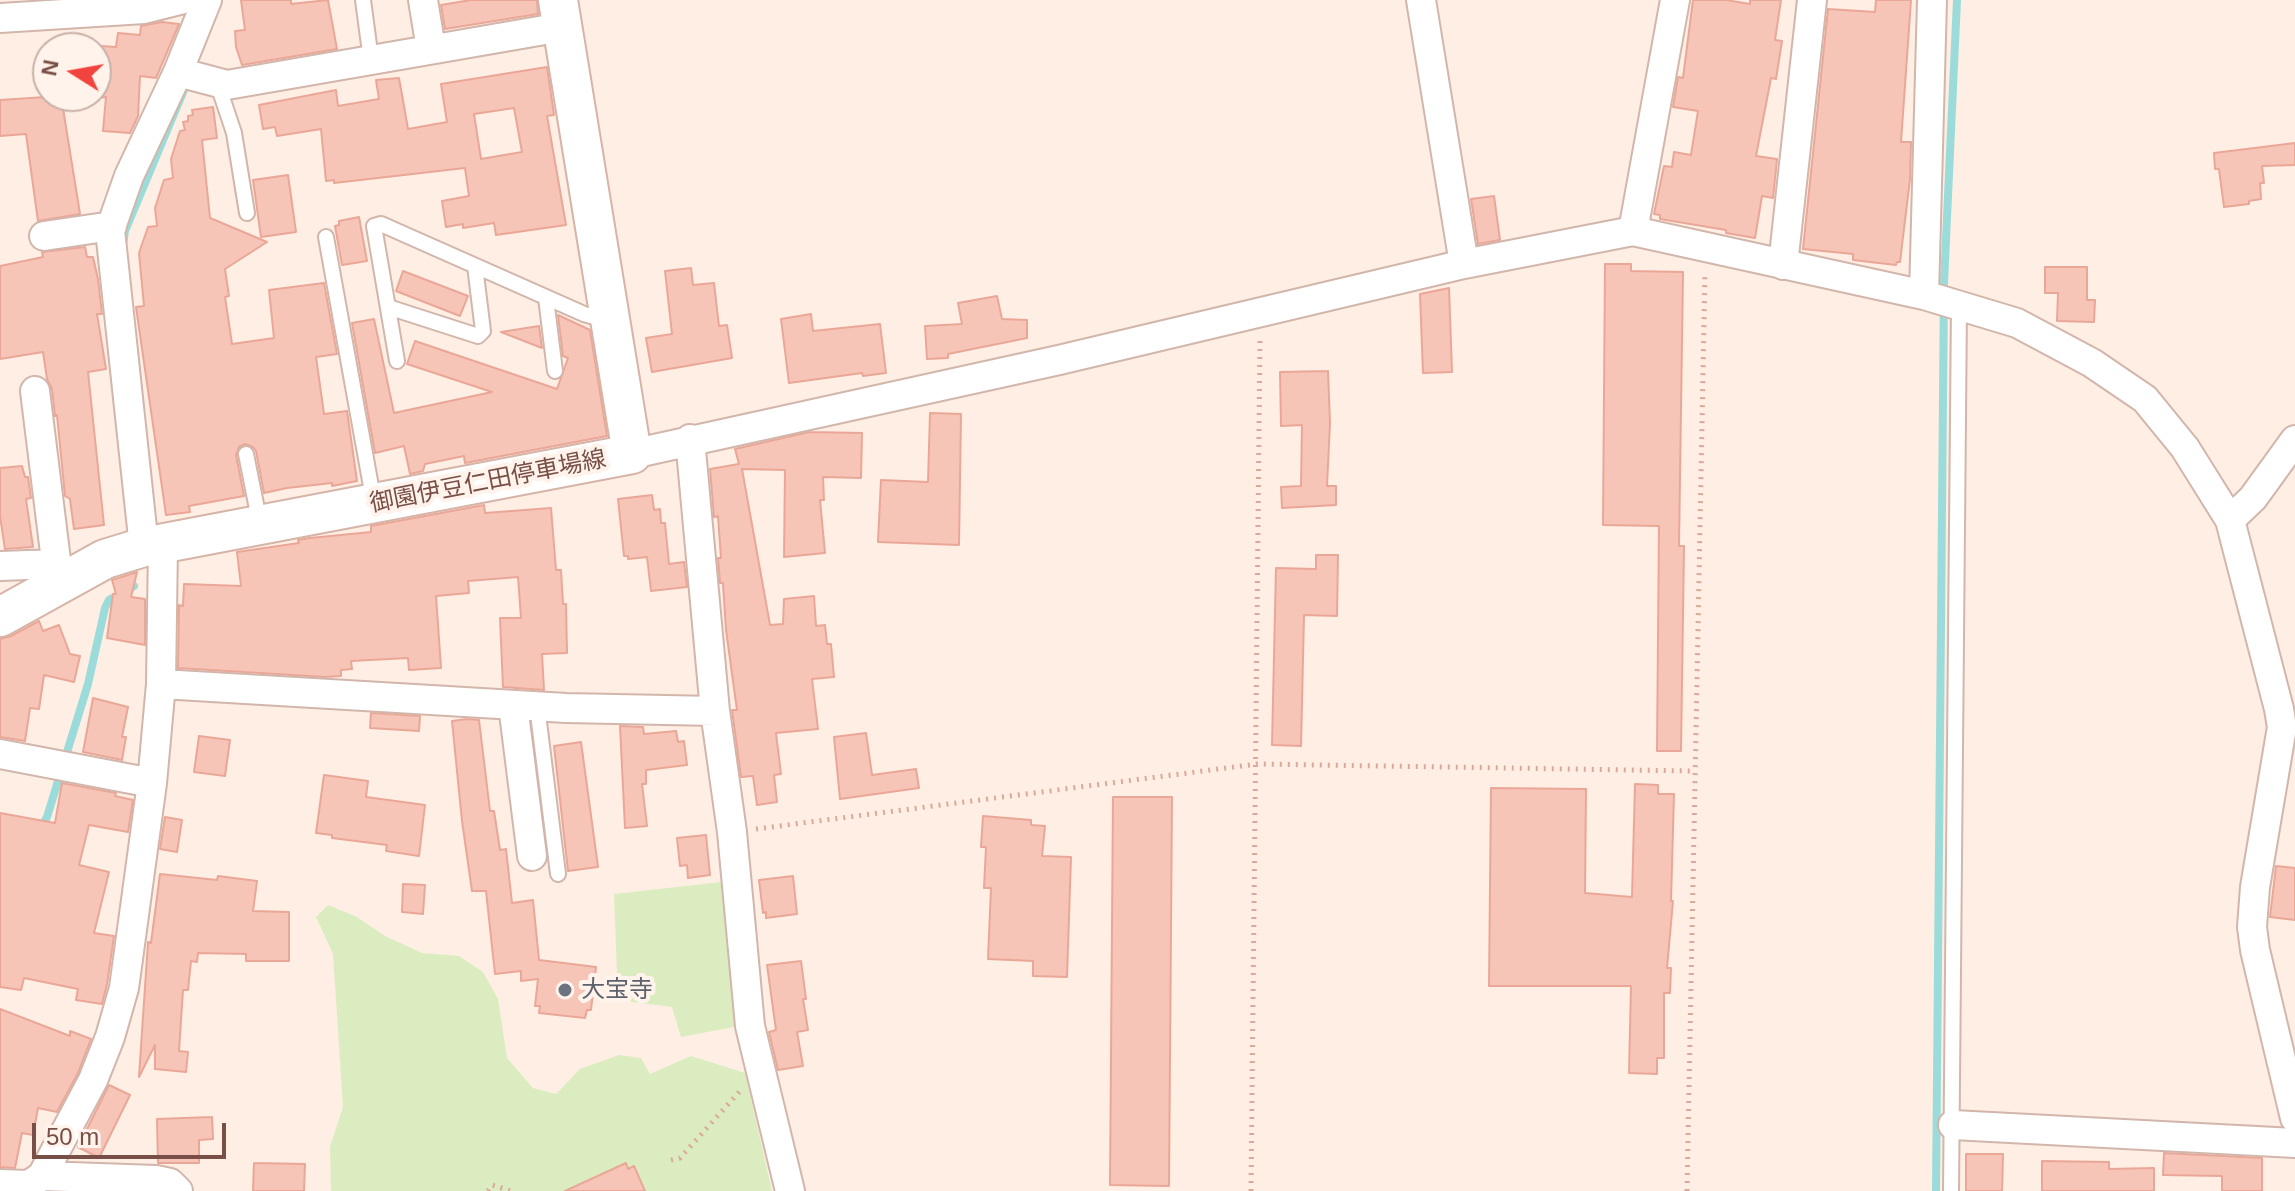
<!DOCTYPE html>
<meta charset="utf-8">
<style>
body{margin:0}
#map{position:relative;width:2295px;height:1191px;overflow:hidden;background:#feeee3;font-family:Arial,sans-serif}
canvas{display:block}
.north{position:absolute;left:32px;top:32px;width:80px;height:80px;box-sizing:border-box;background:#fff3eb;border:2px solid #c9b1a9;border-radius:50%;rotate:281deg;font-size:22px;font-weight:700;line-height:32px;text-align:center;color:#784f47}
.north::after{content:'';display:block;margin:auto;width:28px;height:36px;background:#f2443e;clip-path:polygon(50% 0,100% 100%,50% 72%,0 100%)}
.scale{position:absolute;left:32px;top:1123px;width:194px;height:36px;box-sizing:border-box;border:4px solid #784f47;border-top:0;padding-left:10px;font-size:24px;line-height:28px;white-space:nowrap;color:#784f47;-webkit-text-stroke:6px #fff3eb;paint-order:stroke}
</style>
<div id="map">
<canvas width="2295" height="1191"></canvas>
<div class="north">N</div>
<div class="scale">50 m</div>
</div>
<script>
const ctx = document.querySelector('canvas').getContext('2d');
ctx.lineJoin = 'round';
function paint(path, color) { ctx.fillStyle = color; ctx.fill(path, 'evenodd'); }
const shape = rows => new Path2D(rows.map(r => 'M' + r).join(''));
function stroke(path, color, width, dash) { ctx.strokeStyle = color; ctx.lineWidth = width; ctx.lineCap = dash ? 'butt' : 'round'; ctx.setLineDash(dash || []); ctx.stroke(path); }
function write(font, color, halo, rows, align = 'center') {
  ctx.font = font + ' Arial,"Noto Sans JP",sans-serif'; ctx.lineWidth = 8; ctx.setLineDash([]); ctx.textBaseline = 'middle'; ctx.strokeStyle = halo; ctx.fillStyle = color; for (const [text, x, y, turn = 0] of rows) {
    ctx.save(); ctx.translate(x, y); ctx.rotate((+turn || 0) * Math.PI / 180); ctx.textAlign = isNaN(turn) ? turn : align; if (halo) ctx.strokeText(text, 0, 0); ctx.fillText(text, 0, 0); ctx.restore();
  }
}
const green = shape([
 [731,881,744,1025,681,1037,672,1007,618,1000,614,894],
 [328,905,357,917,385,936,422,953,459,956,483,972,498,999,507,1058,533,1088,556,1094,580,1069,619,1055,641,1058,650,1074,691,1056,745,1073,772,1191,331,1191,330,1147,343,1107,333,954,316,917]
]);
const stream = shape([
 [123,245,125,231,184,90],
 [41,828,47,817,88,684,105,608,109,600,134,586],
 [1936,1191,1944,283,1957,0]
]);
const building = shape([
 [241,0,291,0,291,4,328,0,337,49,242,65,236,47,235,31,245,30,241,0],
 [471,0,537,0,538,14,445,29,441,5,471,0],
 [1693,0,1726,0,1750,4,1750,0,1781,0,1775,40,1782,41,1776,79,1771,78,1756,156,1777,159,1773,198,1762,196,1755,238,1726,233,1726,230,1660,219,1660,215,1654,214,1664,166,1672,167,1674,152,1691,155,1698,111,1673,107,1678,77,1683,78,1693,0],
 [1876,0,1911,0,1901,142,1911,142,1910,179,1900,262,1897,262,1896,265,1853,260,1853,254,1803,249,1828,9,1875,12,1876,0],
 [162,22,179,24,156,78,140,76,138,116,130,133,103,131,106,97,95,98,101,46,116,47,118,33,140,35,141,26,162,22],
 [547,67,554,115,547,116,566,225,496,235,494,223,463,228,463,224,446,227,442,201,469,196,465,168,334,183,334,180,326,181,321,129,277,136,275,127,263,129,259,105,336,90,338,106,379,99,376,80,399,78,408,129,447,122,441,84,547,67],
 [514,108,522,152,481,159,474,114,514,108],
 [61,96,80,214,38,221,26,134,0,136,0,100,61,96],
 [213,107,217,138,202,140,210,218,267,242,225,269,229,296,225,297,232,344,274,338,269,290,324,283,337,354,316,357,324,414,347,411,357,481,332,486,332,483,287,488,264,493,256,451,253,447,245,444,239,447,236,455,244,496,189,506,190,512,166,515,136,307,144,306,139,253,148,227,157,226,155,208,164,180,173,178,171,159,180,131,185,130,183,122,188,121,188,116,193,115,192,110,213,107],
 [2295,143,2295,165,2262,166,2264,183,2260,183,2261,199,2249,201,2249,204,2224,207,2219,169,2215,169,2214,153,2295,143],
 [288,175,296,232,261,237,253,180,288,175],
 [1494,196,1500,240,1478,244,1471,199,1494,196],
 [359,217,367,261,342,265,335,226,339,225,339,221,359,217],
 [85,247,87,257,93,257,98,279,102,314,97,314,106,369,88,372,104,525,74,529,70,499,65,496,57,415,55,416,52,389,47,379,43,352,0,359,0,266,43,257,42,252,85,247],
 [1605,264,1631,264,1631,271,1683,272,1679,546,1684,546,1681,751,1657,751,1659,526,1603,525,1605,264],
 [2045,267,2087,267,2087,300,2095,300,2094,322,2057,321,2058,293,2045,293,2045,267],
 [691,268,693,285,714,283,719,326,727,325,732,358,652,372,646,338,672,334,665,271,691,268],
 [403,271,468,296,460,316,396,291,403,271],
 [1449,288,1452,372,1423,373,1420,294,1449,288],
 [997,296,1002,319,1027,320,1027,338,948,354,948,358,927,359,925,326,962,324,958,303,997,296],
 [811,314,813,331,880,324,886,373,863,376,862,373,789,383,781,319,811,314],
 [558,315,590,330,607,436,465,463,464,456,425,464,423,471,410,474,404,446,375,453,352,323,374,319,394,413,492,392,407,364,415,341,557,389,568,358,563,356,558,315],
 [539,326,542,348,501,332,539,326],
 [1328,371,1330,423,1327,486,1336,486,1336,505,1282,508,1281,487,1301,486,1302,425,1281,426,1280,372,1328,371],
 [930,413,961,414,959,545,878,542,881,480,928,482,930,413],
 [809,432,862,433,861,478,823,477,824,500,820,500,825,553,784,557,785,470,742,469,770,625,783,624,784,599,814,596,816,626,825,625,827,644,831,644,834,677,812,679,818,729,776,733,781,774,774,775,777,802,757,805,753,776,741,777,732,710,737,710,726,630,723,583,720,583,718,558,721,558,718,516,714,517,710,469,739,464,735,449,809,432],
 [22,466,25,477,28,477,31,498,26,499,33,547,5,549,0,516,0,468,22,466],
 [652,495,654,510,660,509,661,523,665,523,669,564,684,562,687,587,651,591,647,557,628,559,628,556,624,556,618,499,652,495],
 [484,505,485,513,551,508,556,570,561,570,563,604,566,604,567,653,542,654,544,690,503,687,500,618,521,618,518,577,468,581,469,593,436,596,441,668,409,670,408,658,351,661,352,669,341,670,341,676,325,677,178,668,179,605,183,606,184,584,241,586,237,552,299,543,298,540,310,538,371,532,371,526,484,505],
 [1316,555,1338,555,1337,616,1304,615,1301,746,1272,745,1276,568,1316,569,1316,555],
 [137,572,131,597,145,599,145,645,107,638,113,594,116,594,112,580,137,572],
 [39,621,43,631,59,625,70,654,80,656,74,682,44,675,39,709,30,708,25,741,0,737,0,639,11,636,39,621],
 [93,698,128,707,122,737,126,737,122,760,83,752,93,698],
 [371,713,420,716,419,731,370,728,371,713],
 [467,719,479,720,490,811,494,811,500,850,506,849,512,903,533,900,539,960,596,967,591,1010,587,1010,585,1018,539,1013,540,1006,535,1006,538,979,521,981,521,971,495,974,486,891,472,891,462,821,452,721,467,719],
 [620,726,643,727,644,734,676,731,678,742,684,741,687,765,646,770,646,784,642,784,647,826,625,828,620,726],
 [866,733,872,775,916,769,919,788,840,799,834,737,866,733],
 [199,736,230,740,225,776,194,772,199,736],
 [581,742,598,867,568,871,554,746,581,742],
 [324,775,368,781,366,797,425,805,419,856,386,851,387,845,332,838,332,835,316,833,324,775],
 [62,783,116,793,115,796,133,800,128,832,89,825,79,865,109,872,94,933,114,936,107,984,102,1004,76,1000,78,989,24,978,21,990,0,987,0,813,55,823,62,783],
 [1635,784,1658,785,1658,794,1674,794,1671,901,1673,901,1667,968,1671,968,1670,993,1664,993,1664,1058,1657,1058,1657,1074,1629,1073,1631,986,1489,986,1491,788,1586,789,1585,893,1632,897,1635,784],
 [1113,797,1172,797,1169,1186,1110,1185,1113,797],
 [983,816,1031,820,1031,825,1045,826,1042,856,1071,857,1067,977,1033,976,1033,961,988,959,991,888,984,888,986,847,981,847,983,816],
 [165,817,182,820,177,852,160,849,165,817],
 [706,835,710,875,688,878,687,865,680,866,677,838,706,835],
 [2276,866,2295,868,2295,920,2270,917,2276,866],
 [160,874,217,880,218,876,257,881,253,911,289,912,289,961,246,961,246,954,198,953,197,962,191,961,188,990,183,990,179,1051,188,1052,186,1072,155,1069,155,1045,139,1077,148,942,151,943,160,874],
 [793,876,797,914,766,918,766,912,763,913,759,880,793,876],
 [403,884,425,885,423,914,402,912,403,884],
 [801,961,806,999,803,999,808,1030,797,1032,803,1066,778,1070,769,1032,776,1030,767,965,801,961],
 [0,1009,70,1036,70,1031,91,1039,78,1073,57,1112,38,1108,33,1135,22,1133,15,1168,0,1167,0,1009],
 [109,1085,130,1095,99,1158,78,1147,109,1085],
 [212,1117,213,1139,199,1140,199,1163,158,1163,157,1119,212,1117],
 [2164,1153,2262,1158,2262,1191,2222,1191,2222,1176,2163,1175,2164,1153],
 [1966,1154,2003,1154,2002,1191,1966,1191,1966,1154],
 [2042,1161,2109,1162,2109,1169,2154,1168,2154,1191,2042,1191,2042,1161],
 [254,1163,305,1164,304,1191,253,1191,254,1163],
 [626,1163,628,1169,634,1166,645,1191,565,1191,626,1163]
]);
const path = shape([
 [756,829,1257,764,1694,771],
 [671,1160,680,1158,740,1091],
 [488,1191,492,1185,511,1191],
 [1251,1191,1260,336],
 [1687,1191,1705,272]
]);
const service = shape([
 [363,0,371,60],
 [217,82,234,133,247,213],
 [326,237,374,503],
 [546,298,555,371],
 [388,307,478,336,483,331,475,266],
 [397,361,374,226,381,224,584,314,598,318,609,318],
 [246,454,260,524],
 [537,706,558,874],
 [1951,1191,1959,306]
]);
const minor = shape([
 [423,0,431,49],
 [1421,0,1464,264],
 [0,18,144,9,180,0],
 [178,72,227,85,562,27],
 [1633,231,1675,0],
 [44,236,112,226],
 [1783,265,1812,0],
 [1924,295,1932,0],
 [35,391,59,585],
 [690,439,715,711,732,832,750,1026,790,1191],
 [632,454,1059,360,1464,264,1633,231,1924,295,2017,323,2092,363,2145,399,2185,448,2230,520,2279,709,2282,727,2255,887,2252,927,2255,950,2295,1118],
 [2230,520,2253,498,2295,440],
 [144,547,110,230,129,176,178,72,207,0],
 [0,566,56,564],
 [161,684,566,708,715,711],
 [513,705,532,856],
 [0,754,152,783],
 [1953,1125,2295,1143],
 [42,1176,156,1180,170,1183,178,1191],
 [0,1184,29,1185],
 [28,1191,29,1185,42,1176,93,1080,110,1037,124,988,152,783,161,684,163,544]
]);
const secondary = shape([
 [0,617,105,559,144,547,632,454,558,0]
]);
const markers = [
 [565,990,8,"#6b7280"]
];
const streetNames = [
 ["御園伊豆仁田停車場線",488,482,-11]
];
const worshipNames = [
 ["大宝寺",581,990]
];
paint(green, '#dbedc0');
stroke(stream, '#9bdcda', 8);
paint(building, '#f6c5b8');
stroke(building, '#eaa797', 2);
stroke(service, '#d2b6ab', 18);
stroke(minor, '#d2b6ab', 32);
stroke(secondary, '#d6b4a8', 42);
stroke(path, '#dba89b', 5, [2, 6]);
stroke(service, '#fff', 14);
stroke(minor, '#fff', 28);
stroke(secondary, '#fff', 38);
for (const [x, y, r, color] of markers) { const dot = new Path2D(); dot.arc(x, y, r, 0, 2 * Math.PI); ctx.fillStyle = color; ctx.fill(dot); stroke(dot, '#fff3eb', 3); }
write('24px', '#784f47', '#fff3eb', streetNames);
write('24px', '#5b616d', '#fff3eb', worshipNames, 'left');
</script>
